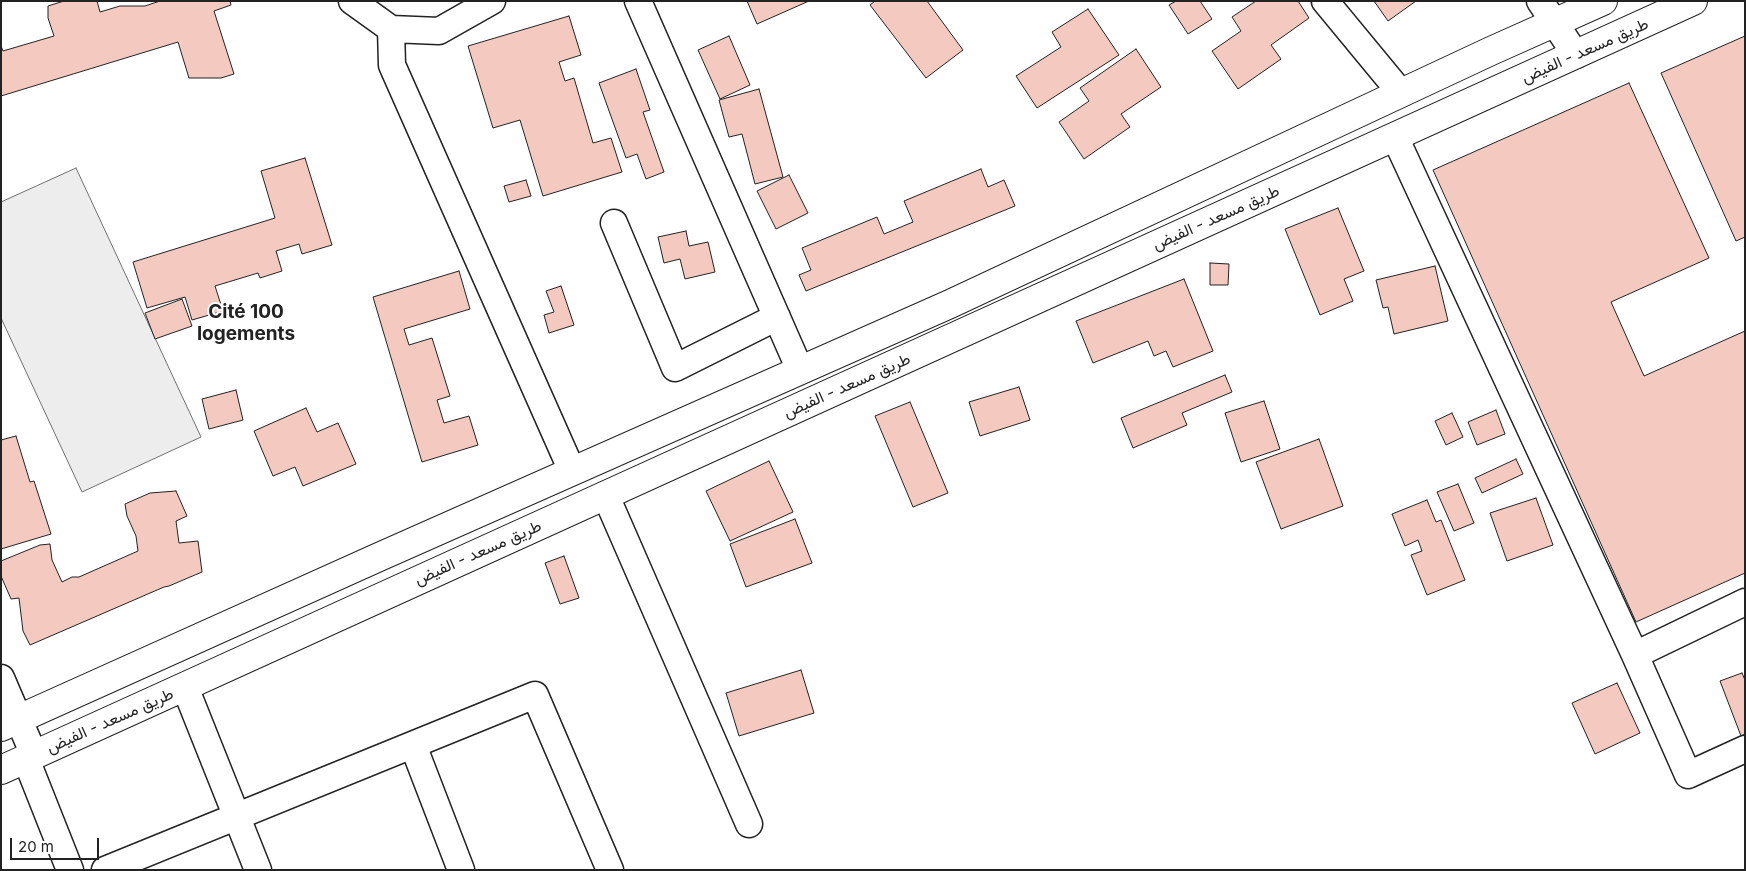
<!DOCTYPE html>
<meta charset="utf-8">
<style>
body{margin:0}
#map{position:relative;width:1746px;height:871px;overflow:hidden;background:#fff;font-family:Inter,sans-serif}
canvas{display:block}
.frame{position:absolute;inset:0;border:2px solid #222;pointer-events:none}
.scale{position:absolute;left:10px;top:838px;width:89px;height:22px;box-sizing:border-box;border:2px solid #222;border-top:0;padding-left:6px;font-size:15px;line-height:18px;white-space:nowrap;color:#222;-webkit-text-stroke:4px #fff;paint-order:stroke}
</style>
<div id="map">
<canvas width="1746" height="871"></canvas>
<div class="frame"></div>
<div class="scale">20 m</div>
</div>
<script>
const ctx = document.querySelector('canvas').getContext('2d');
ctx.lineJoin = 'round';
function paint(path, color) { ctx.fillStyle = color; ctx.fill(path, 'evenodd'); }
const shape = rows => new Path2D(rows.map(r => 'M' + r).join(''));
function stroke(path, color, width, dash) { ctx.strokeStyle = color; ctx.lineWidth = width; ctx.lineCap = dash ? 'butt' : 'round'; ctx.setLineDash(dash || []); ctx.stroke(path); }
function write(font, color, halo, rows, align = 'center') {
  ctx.font = font + ' Inter,Vazirmatn,sans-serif'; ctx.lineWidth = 4; ctx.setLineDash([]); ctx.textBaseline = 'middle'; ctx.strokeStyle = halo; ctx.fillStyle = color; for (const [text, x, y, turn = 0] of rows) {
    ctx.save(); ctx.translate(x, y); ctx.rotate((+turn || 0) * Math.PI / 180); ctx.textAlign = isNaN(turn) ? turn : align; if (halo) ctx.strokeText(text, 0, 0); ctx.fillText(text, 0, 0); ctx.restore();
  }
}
const parking = shape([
 [76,168,201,437,82,492,1,318,1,202,76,168]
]);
const building = shape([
 [64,1,97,1,100,12,120,6,145,6,160,1,230,1,231,5,214,11,234,74,221,78,189,78,178,42,1,96,1,46,3,51,54,36,48,18,48,6,64,1],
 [747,1,809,1,757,24,747,1],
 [875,1,927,1,963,50,926,78,870,5,875,1],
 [1176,1,1200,1,1212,19,1188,34,1169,5,1176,1],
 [1256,1,1298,1,1309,18,1271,45,1281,59,1238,89,1212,51,1241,31,1232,17,1256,1],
 [1374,1,1416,1,1388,21,1374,1],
 [1088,9,1119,55,1037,108,1016,76,1061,47,1052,32,1088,9],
 [569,16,581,55,559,62,565,81,574,78,593,143,611,138,622,172,543,196,520,120,493,128,468,46,569,16],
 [729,36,750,85,720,99,698,50,729,36],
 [1745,36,1745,237,1736,241,1661,73,1745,36],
 [1136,49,1161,87,1121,114,1130,127,1084,159,1059,122,1089,101,1080,88,1136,49],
 [636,69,650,110,643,112,664,172,646,179,637,154,626,158,599,83,636,69],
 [1629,83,1709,258,1611,302,1644,376,1745,331,1745,573,1636,622,1433,170,1629,83],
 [759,89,783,177,755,184,742,134,729,137,719,100,759,89],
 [305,158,332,245,302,254,299,244,276,251,282,271,260,278,258,273,215,286,223,311,192,320,185,297,147,308,133,262,275,218,261,171,305,158],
 [981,169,988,187,1004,180,1015,206,806,291,799,275,811,270,802,248,877,217,884,234,913,222,904,201,981,169],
 [789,175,808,213,776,229,757,191,789,175],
 [526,180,531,196,509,202,504,186,526,180],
 [1338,208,1364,271,1344,279,1353,301,1320,315,1285,229,1338,208],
 [686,231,689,246,708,242,715,272,685,279,680,259,664,263,658,237,686,231],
 [1210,263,1229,264,1228,285,1210,285,1210,263],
 [1435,266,1448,321,1394,334,1388,307,1383,308,1376,280,1435,266],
 [459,271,470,309,404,329,409,345,432,338,450,396,437,400,444,423,469,416,478,445,422,462,373,297,459,271],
 [1184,279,1213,351,1173,367,1166,351,1154,356,1148,341,1093,363,1076,321,1184,279],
 [561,286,574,325,549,333,544,315,554,312,546,291,561,286],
 [182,299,192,326,155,339,145,313,182,299],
 [1225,375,1232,392,1182,413,1187,425,1133,448,1121,418,1225,375],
 [1019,387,1030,420,980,436,969,402,1019,387],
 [236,390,243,420,209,429,202,399,236,390],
 [1264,401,1280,449,1241,462,1225,413,1264,401],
 [910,402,948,493,913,507,875,416,910,402],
 [306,408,317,432,338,423,356,464,303,486,295,467,273,476,254,431,306,408],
 [1496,410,1505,434,1477,445,1468,422,1496,410],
 [1452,413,1463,437,1446,445,1435,421,1452,413],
 [16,436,30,482,34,481,51,534,1,549,1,440,16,436],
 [1319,439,1343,506,1281,529,1256,462,1319,439],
 [1516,459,1523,474,1482,493,1475,478,1516,459],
 [769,461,793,512,730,541,706,491,769,461],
 [1458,484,1474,523,1454,531,1437,492,1458,484],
 [176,491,187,516,176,521,179,543,198,541,202,572,169,586,164,587,30,645,23,631,19,598,11,599,1,576,1,561,40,545,50,544,52,560,62,582,72,577,79,577,138,551,136,536,127,516,125,504,150,493,176,491],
 [1536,498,1553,545,1507,561,1490,513,1536,498],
 [1427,500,1436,522,1441,520,1465,580,1427,595,1411,555,1422,551,1418,540,1405,546,1392,514,1427,500],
 [795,519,812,563,746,587,730,544,795,519],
 [564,556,579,598,560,604,545,563,564,556],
 [801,670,814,713,739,736,726,693,801,670],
 [1742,673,1745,680,1745,734,1741,736,1720,681,1742,673],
 [1617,683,1640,733,1595,754,1572,703,1617,683]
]);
const street = shape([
 [352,1,391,29,439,31,492,1],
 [638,1,800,370],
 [1325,1,1401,93],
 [1540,1,1576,55],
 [391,29,392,65,572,471],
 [1395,137,1635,655,1688,775,1745,749],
 [614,223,675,368,777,317],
 [606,496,749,824],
 [1635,655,1745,602],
 [1,678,34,755],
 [185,687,258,870],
 [413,745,461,870],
 [26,759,70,870],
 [105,870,535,695,610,870]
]);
const primary = shape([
 [1,727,379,557,950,304,1491,51,1603,1],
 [1,770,1693,1]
]);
const streetNames = [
 ["طريق مسعد - الفيض",1585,51,-24],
 ["طريق مسعد - الفيض",1216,218,-24],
 ["طريق مسعد - الفيض",847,386,-24],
 ["طريق مسعد - الفيض",478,553,-24],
 ["طريق مسعد - الفيض",110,721,-24]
];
const quarterNames = [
 ["Cité 100",246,312],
 ["logements",246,334]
];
paint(parking, '#ededed');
stroke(parking, '#6f6f6f', 1);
paint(building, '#f3c9c0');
stroke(building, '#222', 1);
stroke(street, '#222', 29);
stroke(primary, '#222', 30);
stroke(street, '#fff', 26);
stroke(primary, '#fff', 28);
write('16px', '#222', '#fff', streetNames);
write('bold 19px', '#222', '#fff', quarterNames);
</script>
